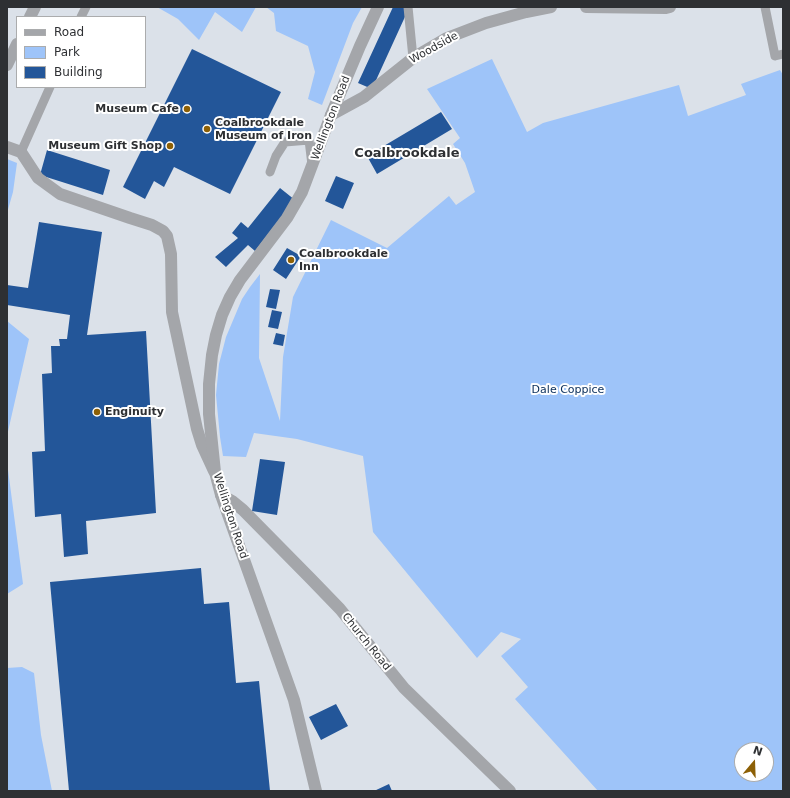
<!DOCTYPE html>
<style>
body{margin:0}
#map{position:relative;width:790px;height:798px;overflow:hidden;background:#dbe1e9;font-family:"DejaVu Sans",sans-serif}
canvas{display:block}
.frame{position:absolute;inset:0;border:8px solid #2e3033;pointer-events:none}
.legend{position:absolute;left:16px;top:16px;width:130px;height:72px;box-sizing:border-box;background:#fff;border:1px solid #abacad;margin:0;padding:5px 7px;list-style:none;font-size:12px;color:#2e3033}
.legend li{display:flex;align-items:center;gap:8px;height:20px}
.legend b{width:20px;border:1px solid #abacad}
.north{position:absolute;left:734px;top:742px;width:40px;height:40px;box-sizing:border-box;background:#fff;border:1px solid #abacad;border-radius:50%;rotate:19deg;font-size:11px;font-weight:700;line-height:16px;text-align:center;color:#2e3033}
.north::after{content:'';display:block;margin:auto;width:14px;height:18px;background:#8d6006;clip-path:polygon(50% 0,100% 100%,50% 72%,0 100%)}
</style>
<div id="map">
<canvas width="790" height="798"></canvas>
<div class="frame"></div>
<ul class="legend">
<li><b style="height:5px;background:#a4a6aa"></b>Road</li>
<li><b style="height:11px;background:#9ec4f9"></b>Park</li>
<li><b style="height:11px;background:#235699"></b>Building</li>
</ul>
<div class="north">N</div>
</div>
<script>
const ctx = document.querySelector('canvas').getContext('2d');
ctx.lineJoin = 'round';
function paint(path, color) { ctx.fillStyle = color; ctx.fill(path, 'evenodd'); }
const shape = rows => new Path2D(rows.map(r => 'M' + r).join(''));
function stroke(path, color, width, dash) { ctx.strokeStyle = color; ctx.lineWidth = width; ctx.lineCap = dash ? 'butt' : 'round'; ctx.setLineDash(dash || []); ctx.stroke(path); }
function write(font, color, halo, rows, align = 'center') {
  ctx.font = font + ' "DejaVu Sans",sans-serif'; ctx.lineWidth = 4; ctx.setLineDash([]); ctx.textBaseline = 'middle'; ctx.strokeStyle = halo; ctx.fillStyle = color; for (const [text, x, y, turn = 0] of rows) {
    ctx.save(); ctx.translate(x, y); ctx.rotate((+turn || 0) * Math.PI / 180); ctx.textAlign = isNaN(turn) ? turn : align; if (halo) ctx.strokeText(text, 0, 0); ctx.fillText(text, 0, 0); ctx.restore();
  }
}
const green = shape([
 [157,7,256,7,242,32,215,12,199,40,178,19],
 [266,7,362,7,353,23,322,105,308,99,315,72,308,46,276,31,274,13],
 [492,59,527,132,543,123,679,85,688,116,746,95,741,84,780,70,783,75,783,791,598,791,515,699,528,687,501,656,521,639,501,632,477,658,373,532,363,456,297,439,254,433,246,457,223,456,220,437,216,395,219,364,226,337,242,299,250,287,260,274,259,358,280,421,283,357,293,297,331,220,387,248,449,196,456,205,475,192,465,163,453,144,460,138,427,89],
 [742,750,766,750,766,774,742,774],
 [7,159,17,163,13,192,7,213],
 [7,321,29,339,7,436],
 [7,462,23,584,7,594],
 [22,667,34,673,41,735,52,791,7,791,7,668]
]);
const building = shape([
 [393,7,409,8,372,89,358,83],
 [192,49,281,92,230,194,174,167,164,187,154,181,145,199,123,187],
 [441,112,452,129,377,174,367,156],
 [47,150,110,170,103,195,40,175],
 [336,176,354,183,343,209,325,201],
 [280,188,295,200,255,251,248,245,226,267,215,257,238,238,232,233,241,222,248,228],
 [39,222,102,232,87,335,146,331,156,513,86,521,88,554,64,557,61,514,35,517,32,452,45,451,42,374,52,373,51,346,60,346,59,339,67,339,70,315,7,305,7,285,28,288],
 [287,248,301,256,286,279,273,270],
 [270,289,280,290,276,309,266,307],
 [272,310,282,312,278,329,268,327],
 [276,333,285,335,283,346,273,344],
 [260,459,285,462,277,515,252,511],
 [201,568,204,604,229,602,236,683,259,681,270,791,69,791,50,582],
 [336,704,348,726,321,740,309,717],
 [389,784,392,791,374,791]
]);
const service = shape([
 [408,7,413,58],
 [765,7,775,56,783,54],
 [81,17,86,7],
 [21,152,50,87],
 [270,172,276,156,285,142,309,140,312,165]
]);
const minor = shape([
 [586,7,666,8,670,7],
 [30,17,35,7],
 [7,65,17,44],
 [331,115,364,97,413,58,447,38,486,23,526,12,551,7],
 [7,147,21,152,38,178,60,194,130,218,152,225,163,231,167,236,171,254,172,312,197,429,202,445,214,471],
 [221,495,232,501,243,510,311,579,340,609,404,688,510,791]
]);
const tertiary = shape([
 [316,791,294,700,221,495,215,472,209,414,209,384,212,355,216,335,222,315,230,297,240,280,287,218,302,192,331,115,360,46,378,7]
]);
const markers = [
 [187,109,4,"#8d6006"],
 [207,129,4,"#8d6006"],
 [170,146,4,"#8d6006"],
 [291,260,4,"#8d6006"],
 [97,412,4,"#8d6006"]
];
const streetNames = [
 ["Woodside",434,48,-29],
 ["Wellington Road",331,118,-69],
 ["Wellington Road",230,516,72],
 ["Church Road",366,642,51]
];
const poiNames = [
 ["Museum Cafe",179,109,"right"],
 ["Coalbrookdale",215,123],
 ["Museum of Iron",215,136],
 ["Museum Gift Shop",162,146,"right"],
 ["Coalbrookdale",299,254],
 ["Inn",299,267],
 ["Enginuity",105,412]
];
const parkNames = [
 ["Dale Coppice",568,390]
];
const quarterNames = [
 ["Coalbrookdale",407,154]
];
paint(green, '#9ec4f9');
paint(building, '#235699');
stroke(service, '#a4a6aa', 9);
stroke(minor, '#a4a6aa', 12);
stroke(tertiary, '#a4a6aa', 12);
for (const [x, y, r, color] of markers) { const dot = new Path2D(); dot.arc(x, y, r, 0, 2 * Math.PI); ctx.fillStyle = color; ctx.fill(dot); stroke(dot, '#fff', 1.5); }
write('11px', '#2e3033', '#fff', streetNames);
write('bold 11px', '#2e3033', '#fff', poiNames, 'left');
write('11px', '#082d5a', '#fff', parkNames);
write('bold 13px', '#2e3033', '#fff', quarterNames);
</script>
